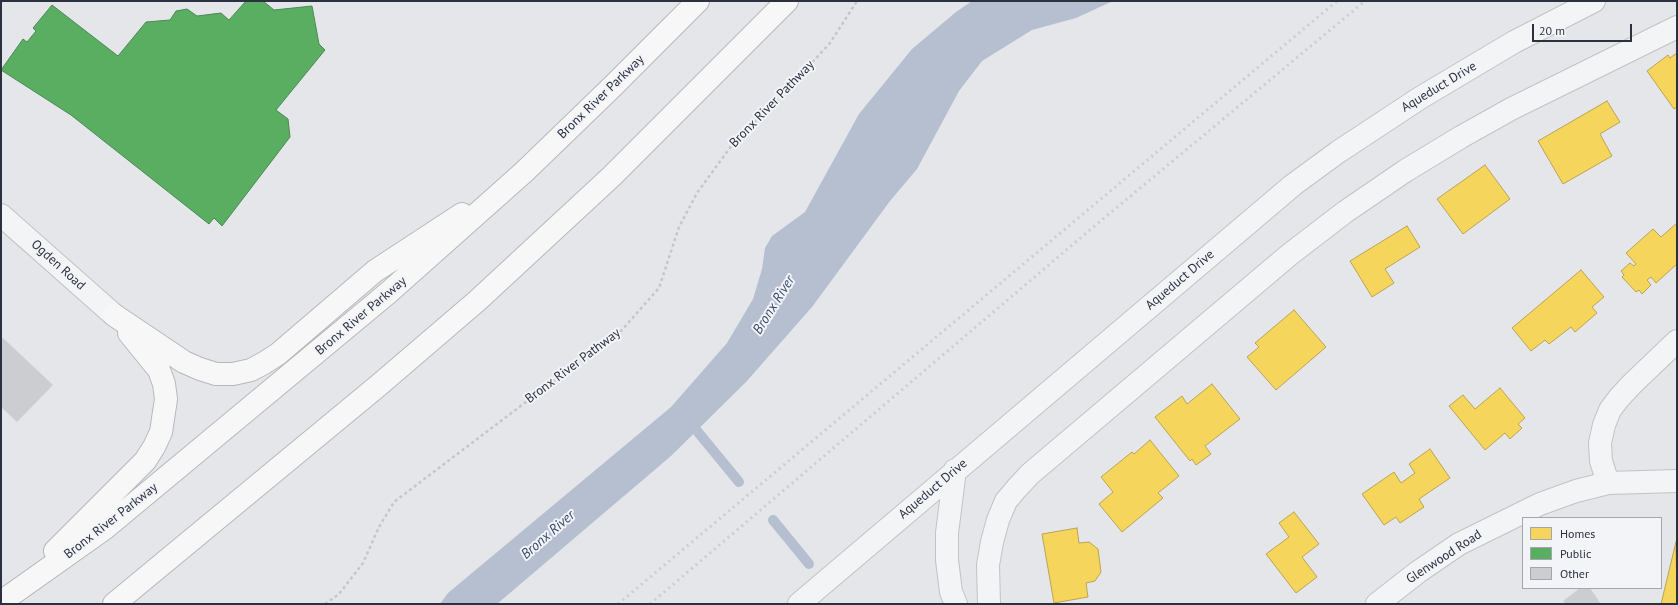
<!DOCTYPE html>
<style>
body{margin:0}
#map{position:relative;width:1678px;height:605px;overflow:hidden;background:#e4e6e9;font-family:"PT Sans",sans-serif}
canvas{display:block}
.frame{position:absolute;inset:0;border:2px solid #2c3140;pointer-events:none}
.legend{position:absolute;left:1522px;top:517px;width:140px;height:72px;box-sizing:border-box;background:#f2f4f7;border:1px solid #a3a6ae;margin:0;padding:5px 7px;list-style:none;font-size:12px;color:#2c3140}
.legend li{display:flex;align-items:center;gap:8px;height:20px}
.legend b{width:20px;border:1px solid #a3a6ae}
.scale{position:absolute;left:1532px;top:24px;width:100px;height:18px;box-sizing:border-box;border:2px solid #2c3140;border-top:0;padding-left:5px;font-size:12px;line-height:14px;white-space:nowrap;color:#2c3140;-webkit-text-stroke:3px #f2f4f7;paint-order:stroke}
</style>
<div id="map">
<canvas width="1678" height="605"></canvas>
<div class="frame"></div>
<ul class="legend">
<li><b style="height:11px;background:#f6d55c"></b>Homes</li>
<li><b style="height:11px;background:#5aae61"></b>Public</li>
<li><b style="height:11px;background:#cbcdd1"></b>Other</li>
</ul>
<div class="scale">20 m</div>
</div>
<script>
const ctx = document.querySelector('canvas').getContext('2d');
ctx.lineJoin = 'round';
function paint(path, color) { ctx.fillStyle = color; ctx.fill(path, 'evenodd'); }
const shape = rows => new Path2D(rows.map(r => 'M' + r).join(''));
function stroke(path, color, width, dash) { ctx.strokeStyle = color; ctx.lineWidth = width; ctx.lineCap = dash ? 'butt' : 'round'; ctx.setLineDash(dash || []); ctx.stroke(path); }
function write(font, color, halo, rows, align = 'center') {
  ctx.font = font + ' "PT Sans",sans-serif'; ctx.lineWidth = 4; ctx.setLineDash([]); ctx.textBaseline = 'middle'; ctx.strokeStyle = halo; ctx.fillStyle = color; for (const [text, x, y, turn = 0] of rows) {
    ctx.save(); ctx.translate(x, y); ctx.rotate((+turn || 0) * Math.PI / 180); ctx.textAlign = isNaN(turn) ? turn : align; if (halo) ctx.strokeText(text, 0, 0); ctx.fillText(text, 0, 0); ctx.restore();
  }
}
const water = shape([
 [972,1,1113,1,1076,18,1032,30,982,61,959,91,917,169,890,201,812,307,746,382,671,456,497,604,440,604,448,593,671,407,727,343,753,299,762,269,765,248,772,236,805,212,859,114,912,49,956,12]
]);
const homes = shape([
 [1677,53,1677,107,1674,109,1647,71,1668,55,1670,58,1677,53],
 [1607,101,1620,122,1600,134,1612,156,1563,184,1538,141,1607,101],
 [1485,165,1510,199,1463,234,1437,199,1485,165],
 [1677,223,1677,264,1656,283,1651,277,1647,280,1651,285,1642,294,1639,290,1636,292,1622,277,1624,275,1621,271,1630,263,1634,266,1636,264,1626,253,1653,229,1661,237,1677,223],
 [1407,226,1420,247,1385,269,1394,283,1372,297,1350,261,1407,226],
 [1581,270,1604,297,1592,307,1597,313,1575,332,1571,327,1549,344,1545,340,1531,351,1512,328,1581,270],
 [1294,310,1326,347,1276,390,1247,357,1259,347,1255,343,1294,310],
 [1212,384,1240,419,1205,446,1211,454,1196,465,1192,459,1190,461,1155,417,1182,396,1187,404,1212,384],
 [1500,388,1525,418,1518,424,1522,428,1510,439,1505,433,1485,450,1449,406,1463,395,1475,409,1500,388],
 [1150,440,1179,476,1158,493,1163,498,1122,532,1099,504,1113,492,1101,477,1132,452,1134,454,1150,440],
 [1430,449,1450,478,1419,499,1424,507,1400,523,1396,517,1384,525,1362,494,1394,472,1401,483,1415,473,1409,464,1430,449],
 [1294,512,1319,544,1302,557,1317,577,1296,593,1266,554,1289,537,1279,523,1294,512],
 [1077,528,1079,543,1089,542,1098,549,1101,572,1095,581,1086,583,1088,597,1054,603,1042,534,1077,528],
 [1676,542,1677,604,1661,604,1676,542]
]);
const public = shape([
 [246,1,263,1,274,10,312,6,319,44,325,50,276,110,288,119,290,137,222,226,214,218,209,224,71,115,1,70,23,39,27,42,36,31,33,28,52,5,118,56,146,22,170,20,176,11,187,9,197,16,221,13,229,20,246,1]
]);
const stream = shape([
 [688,420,739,482],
 [773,520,809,564]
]);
const building = shape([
 [3,338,53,385,17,422,1,407,1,340],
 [1580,588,1590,588,1601,604,1566,604,1563,601]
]);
const path = shape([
 [325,604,339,594,363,563,379,527,394,502,518,408,622,330,659,288,679,227,697,193,732,145,796,80,830,43,857,1]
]);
const minor = shape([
 [1,215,114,315],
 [955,470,947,533,947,560,951,592,956,604],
 [1608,483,1601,461,1600,443,1604,425,1610,410,1619,398,1632,384,1677,341],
 [799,604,1293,185,1338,152,1420,98,1514,42,1594,1],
 [989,604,988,565,992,542,998,520,1006,501,1017,488,1030,474,1289,255,1345,212,1405,171,1461,137,1511,109,1677,27],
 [1377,604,1418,572,1459,544,1540,504,1576,491,1608,483,1677,481]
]);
const highway = shape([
 [114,315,184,362,200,369,216,374,233,374,251,370,264,363,278,354,375,271,462,214],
 [55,551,145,461,154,447,161,432,166,399,164,384,159,370,129,333],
 [1,602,104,529,388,293,524,172,613,86,698,1],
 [114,604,379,385,477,301,612,176,787,1]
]);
const rail = shape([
 [618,604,1337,1],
 [650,604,1091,229,1365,1]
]);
const streetNames = [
 ["Aqueduct Drive",1439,87,-31],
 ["Bronx River Parkway",601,97,-44],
 ["Bronx River Pathway",772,104,-46],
 ["Ogden Road",58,265,42],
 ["Aqueduct Drive",1180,280,-40],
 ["Bronx River Parkway",361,316,-40],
 ["Bronx River Pathway",573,366,-37],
 ["Aqueduct Drive",933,489,-40],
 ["Bronx River Parkway",111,521,-38],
 ["Glenwood Road",1444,557,-33]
];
const waterNames = [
 ["Bronx River",774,305,-58],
 ["Bronx River",548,535,-41]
];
paint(water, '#b5bfd0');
paint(homes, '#f6d55c');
stroke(homes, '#b9a454', 1);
paint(public, '#5aae61');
stroke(public, '#4c8857', 1);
stroke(stream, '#b5bfd0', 10);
paint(building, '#cbcdd1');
stroke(minor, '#c1c3c5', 24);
stroke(highway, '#b6b8bc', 24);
stroke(path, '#c5c6ca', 2.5, [3, 3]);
stroke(minor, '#f3f4f5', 22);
stroke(highway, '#f7f7f7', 22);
stroke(rail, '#cccdd0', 3, [2, 4]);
write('13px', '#2c3140', '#f2f4f7', streetNames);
write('italic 14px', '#3a4b71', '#f2f4f7', waterNames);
</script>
